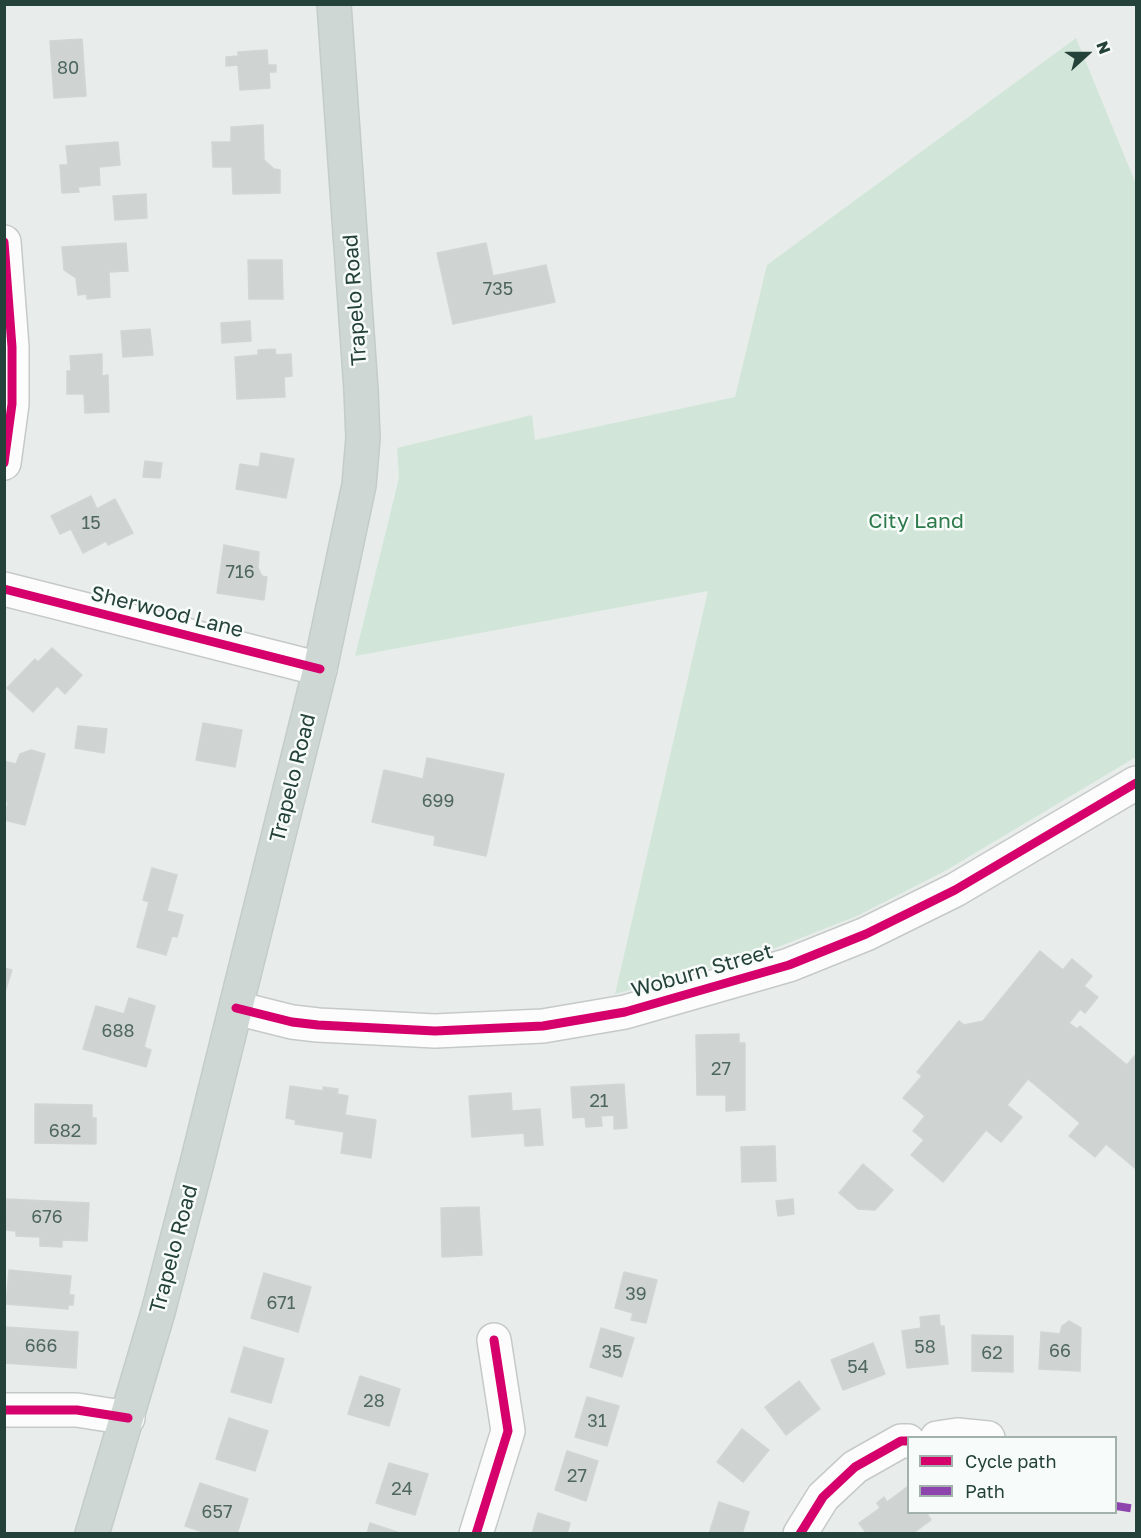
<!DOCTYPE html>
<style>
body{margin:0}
#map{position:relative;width:1141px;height:1538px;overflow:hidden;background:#e8edeb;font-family:"Golos Text",sans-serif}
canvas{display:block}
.frame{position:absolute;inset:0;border:6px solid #24423a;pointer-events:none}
.legend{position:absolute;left:907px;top:1436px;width:210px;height:78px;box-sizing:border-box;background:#f7fbf9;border:2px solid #a3b1ad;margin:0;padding:8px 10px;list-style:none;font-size:18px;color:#24423a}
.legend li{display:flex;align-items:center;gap:12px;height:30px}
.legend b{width:30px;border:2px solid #a3b1ad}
.north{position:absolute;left:1057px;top:24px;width:60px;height:60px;-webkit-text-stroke:4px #f7fbf9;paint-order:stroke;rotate:69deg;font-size:16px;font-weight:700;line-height:24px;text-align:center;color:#24423a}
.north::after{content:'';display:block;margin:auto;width:21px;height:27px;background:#24423a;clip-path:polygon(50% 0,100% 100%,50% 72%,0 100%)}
</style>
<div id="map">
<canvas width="1141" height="1538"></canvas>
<div class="frame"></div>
<ul class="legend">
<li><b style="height:8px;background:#d6006c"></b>Cycle path</li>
<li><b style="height:8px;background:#8e44ad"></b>Path</li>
</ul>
<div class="north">N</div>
</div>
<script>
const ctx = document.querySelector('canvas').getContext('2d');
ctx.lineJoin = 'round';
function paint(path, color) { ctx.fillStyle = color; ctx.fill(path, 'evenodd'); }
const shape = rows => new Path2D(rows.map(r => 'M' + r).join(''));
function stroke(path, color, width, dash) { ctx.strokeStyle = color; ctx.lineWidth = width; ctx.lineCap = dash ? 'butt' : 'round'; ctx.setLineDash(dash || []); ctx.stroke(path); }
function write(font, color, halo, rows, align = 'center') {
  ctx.font = font + ' "Golos Text",sans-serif'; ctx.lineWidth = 5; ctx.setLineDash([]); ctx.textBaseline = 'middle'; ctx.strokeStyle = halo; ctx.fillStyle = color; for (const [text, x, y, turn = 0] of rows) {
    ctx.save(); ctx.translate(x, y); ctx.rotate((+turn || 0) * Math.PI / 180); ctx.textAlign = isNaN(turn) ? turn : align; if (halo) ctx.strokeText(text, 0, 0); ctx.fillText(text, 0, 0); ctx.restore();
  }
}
const green = shape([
 [1076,38,1136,184,1136,757,945,871,857,916,755,956,615,994,708,591,355,656,399,478,397,448,532,415,535,440,735,397,767,265]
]);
const building = shape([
 [82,39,86,96,54,98,50,41,82,39],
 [267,50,268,65,276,65,276,72,269,72,270,88,240,90,238,65,226,66,226,57,238,56,238,52,267,50],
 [263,125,264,160,274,169,280,170,280,193,233,194,232,167,213,167,212,142,231,142,231,127,263,125],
 [118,142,120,165,99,167,100,185,78,187,79,192,62,193,60,165,68,165,66,146,118,142],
 [146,194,147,218,115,220,113,196,146,194],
 [126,243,128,271,109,272,110,297,87,299,87,294,78,295,76,278,64,270,62,247,126,243],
 [486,243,493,276,546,265,555,302,453,324,437,253,486,243],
 [248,260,282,260,283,299,249,299,248,260],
 [250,321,251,341,222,343,221,323,250,321],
 [150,329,153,355,123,357,121,331,150,329],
 [275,349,276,355,291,354,292,376,284,377,285,397,237,399,235,357,258,355,258,350,275,349],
 [102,354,102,376,108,375,109,412,85,413,84,394,67,394,67,371,71,371,70,356,102,354],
 [261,453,294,459,286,498,236,489,240,464,259,467,261,453],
 [145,461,162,463,160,478,143,477,145,461],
 [91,496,97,509,115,499,133,533,108,545,106,541,83,553,71,529,60,534,51,516,91,496],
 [224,545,259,552,258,568,262,576,267,577,264,600,217,593,224,545],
 [52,648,82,675,65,694,57,686,33,712,7,688,35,659,38,662,52,648],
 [203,723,242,730,235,767,196,760,203,723],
 [78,726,107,729,104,753,75,748,78,726],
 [31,750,45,754,25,825,4,820,8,802,4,801,4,761,16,764,20,754,31,750],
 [427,758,504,774,486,856,434,845,435,836,372,822,384,770,423,779,427,758],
 [152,868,177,875,167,911,183,915,177,937,172,936,166,955,137,947,149,902,143,900,152,868],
 [1040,951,1063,970,1072,959,1092,976,1084,986,1098,997,1085,1013,1080,1009,1069,1023,1077,1029,1080,1026,1127,1065,1136,1054,1136,1169,1106,1144,1095,1157,1069,1136,1080,1123,1028,1079,1007,1105,1022,1117,1001,1142,986,1130,943,1182,911,1155,924,1140,913,1131,925,1116,903,1098,922,1076,917,1072,959,1021,964,1025,983,1021,1040,951],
 [4,968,12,970,4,995,4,968],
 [129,998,155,1006,144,1047,151,1050,146,1067,83,1049,96,1006,124,1014,129,998],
 [739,1034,739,1043,745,1043,745,1110,726,1111,726,1095,697,1095,696,1035,739,1034],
 [624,1084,627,1128,614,1129,614,1115,601,1116,602,1126,586,1127,585,1117,573,1118,571,1087,624,1084],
 [290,1086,323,1091,323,1087,338,1089,337,1094,348,1096,345,1115,376,1120,371,1158,341,1153,344,1132,295,1124,296,1120,286,1118,290,1086],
 [511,1093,512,1111,540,1109,543,1145,525,1146,524,1133,472,1137,469,1096,511,1093],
 [35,1104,92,1105,92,1118,96,1118,96,1144,35,1143,35,1104],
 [775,1146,776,1181,742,1182,741,1147,775,1146],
 [863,1164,893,1190,875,1210,858,1209,839,1193,863,1164],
 [7,1199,89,1203,87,1241,62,1240,62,1247,40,1246,40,1237,16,1236,16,1231,5,1230,7,1199],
 [793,1199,794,1214,778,1216,776,1201,793,1199],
 [479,1207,482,1255,442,1257,441,1208,479,1207],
 [9,1270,71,1276,69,1295,74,1295,73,1305,68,1305,68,1309,6,1304,9,1270],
 [624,1272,657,1280,646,1323,631,1320,633,1313,615,1308,624,1272],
 [264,1273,311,1287,298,1332,251,1318,264,1273],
 [939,1315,940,1326,944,1326,948,1364,907,1368,902,1331,921,1328,920,1317,939,1315],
 [1069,1321,1081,1328,1080,1371,1039,1369,1041,1332,1060,1334,1062,1326,1069,1321],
 [6,1327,78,1332,76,1368,4,1363,6,1327],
 [601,1328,634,1338,622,1377,590,1367,601,1328],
 [972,1335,1013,1336,1013,1372,972,1371,972,1335],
 [873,1343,885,1374,843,1390,831,1360,873,1343],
 [244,1347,284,1359,271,1403,231,1392,244,1347],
 [360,1376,400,1389,389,1426,348,1414,360,1376],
 [799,1381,820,1409,786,1435,765,1407,799,1381],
 [587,1397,619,1406,607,1446,575,1437,587,1397],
 [229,1418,268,1431,255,1471,216,1459,229,1418],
 [742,1429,769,1450,743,1482,717,1462,742,1429],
 [567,1451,598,1461,586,1501,555,1490,567,1451],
 [389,1463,428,1474,415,1515,376,1503,389,1463],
 [200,1483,248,1499,237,1534,209,1534,185,1526,200,1483],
 [907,1487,908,1512,926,1512,931,1520,912,1534,867,1534,859,1523,880,1508,877,1503,884,1497,887,1502,907,1487],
 [719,1502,749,1512,742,1534,709,1534,719,1502],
 [538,1513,570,1523,567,1534,532,1534,538,1513],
 [370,1523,403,1534,367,1534,370,1523]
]);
const minor = shape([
 [4,242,12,347,12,404,4,463],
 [4,589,320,669],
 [236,1008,292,1022,318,1025,435,1031,543,1026,625,1012,789,965,866,934,955,890,1136,783],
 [4,1410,77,1410,128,1418],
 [937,1438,957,1435,988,1438],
 [476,1534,508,1431,494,1340],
 [800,1534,823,1497,855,1467,901,1441,908,1441]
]);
const major = shape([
 [92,1534,158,1312,197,1163,320,669,359,485,363,438,361,390,334,4]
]);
const quiet = shape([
 [1116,1506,1136,1509]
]);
const cycleway = shape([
 [4,242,12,347,12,404,4,463],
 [4,589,320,669],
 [236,1008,292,1022,318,1025,435,1031,543,1026,625,1012,789,965,866,934,955,890,1136,783],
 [4,1410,77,1410,128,1418],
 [476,1534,508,1431,494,1340],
 [800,1534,823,1497,855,1467,901,1441,908,1441]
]);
const numberNames = [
 ["80",68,68],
 ["735",498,289],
 ["15",91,523],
 ["716",240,572],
 ["699",438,801],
 ["688",118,1031],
 ["27",721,1069],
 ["21",599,1101],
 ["682",65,1131],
 ["676",47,1217],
 ["39",636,1294],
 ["671",281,1303],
 ["666",41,1346],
 ["58",925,1347],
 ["66",1060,1351],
 ["35",612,1352],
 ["62",992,1353],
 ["54",858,1367],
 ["28",374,1401],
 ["31",597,1421],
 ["27",577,1476],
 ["24",402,1489],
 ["657",217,1512]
];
const streetNames = [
 ["Trapelo Road",355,300,-94],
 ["Sherwood Lane",167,612,14],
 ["Trapelo Road",293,778,-76],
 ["Woburn Street",702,971,-16],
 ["Trapelo Road",174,1249,-75]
];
const parkNames = [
 ["City Land",916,521]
];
paint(green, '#d1e6d8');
paint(building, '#cfd4d2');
stroke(building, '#d1d6d4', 1.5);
stroke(minor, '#c5cac8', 36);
stroke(major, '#c3ccc9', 36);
stroke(minor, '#fcfcfc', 33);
stroke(major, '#cfd7d5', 33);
stroke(quiet, '#8e44ad', 8, [15, 8]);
stroke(cycleway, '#d6006c', 9);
write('18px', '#506761', null, numberNames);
write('21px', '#24423a', '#f7fbf9', streetNames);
write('21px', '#2d7a4b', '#f7fbf9', parkNames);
</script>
